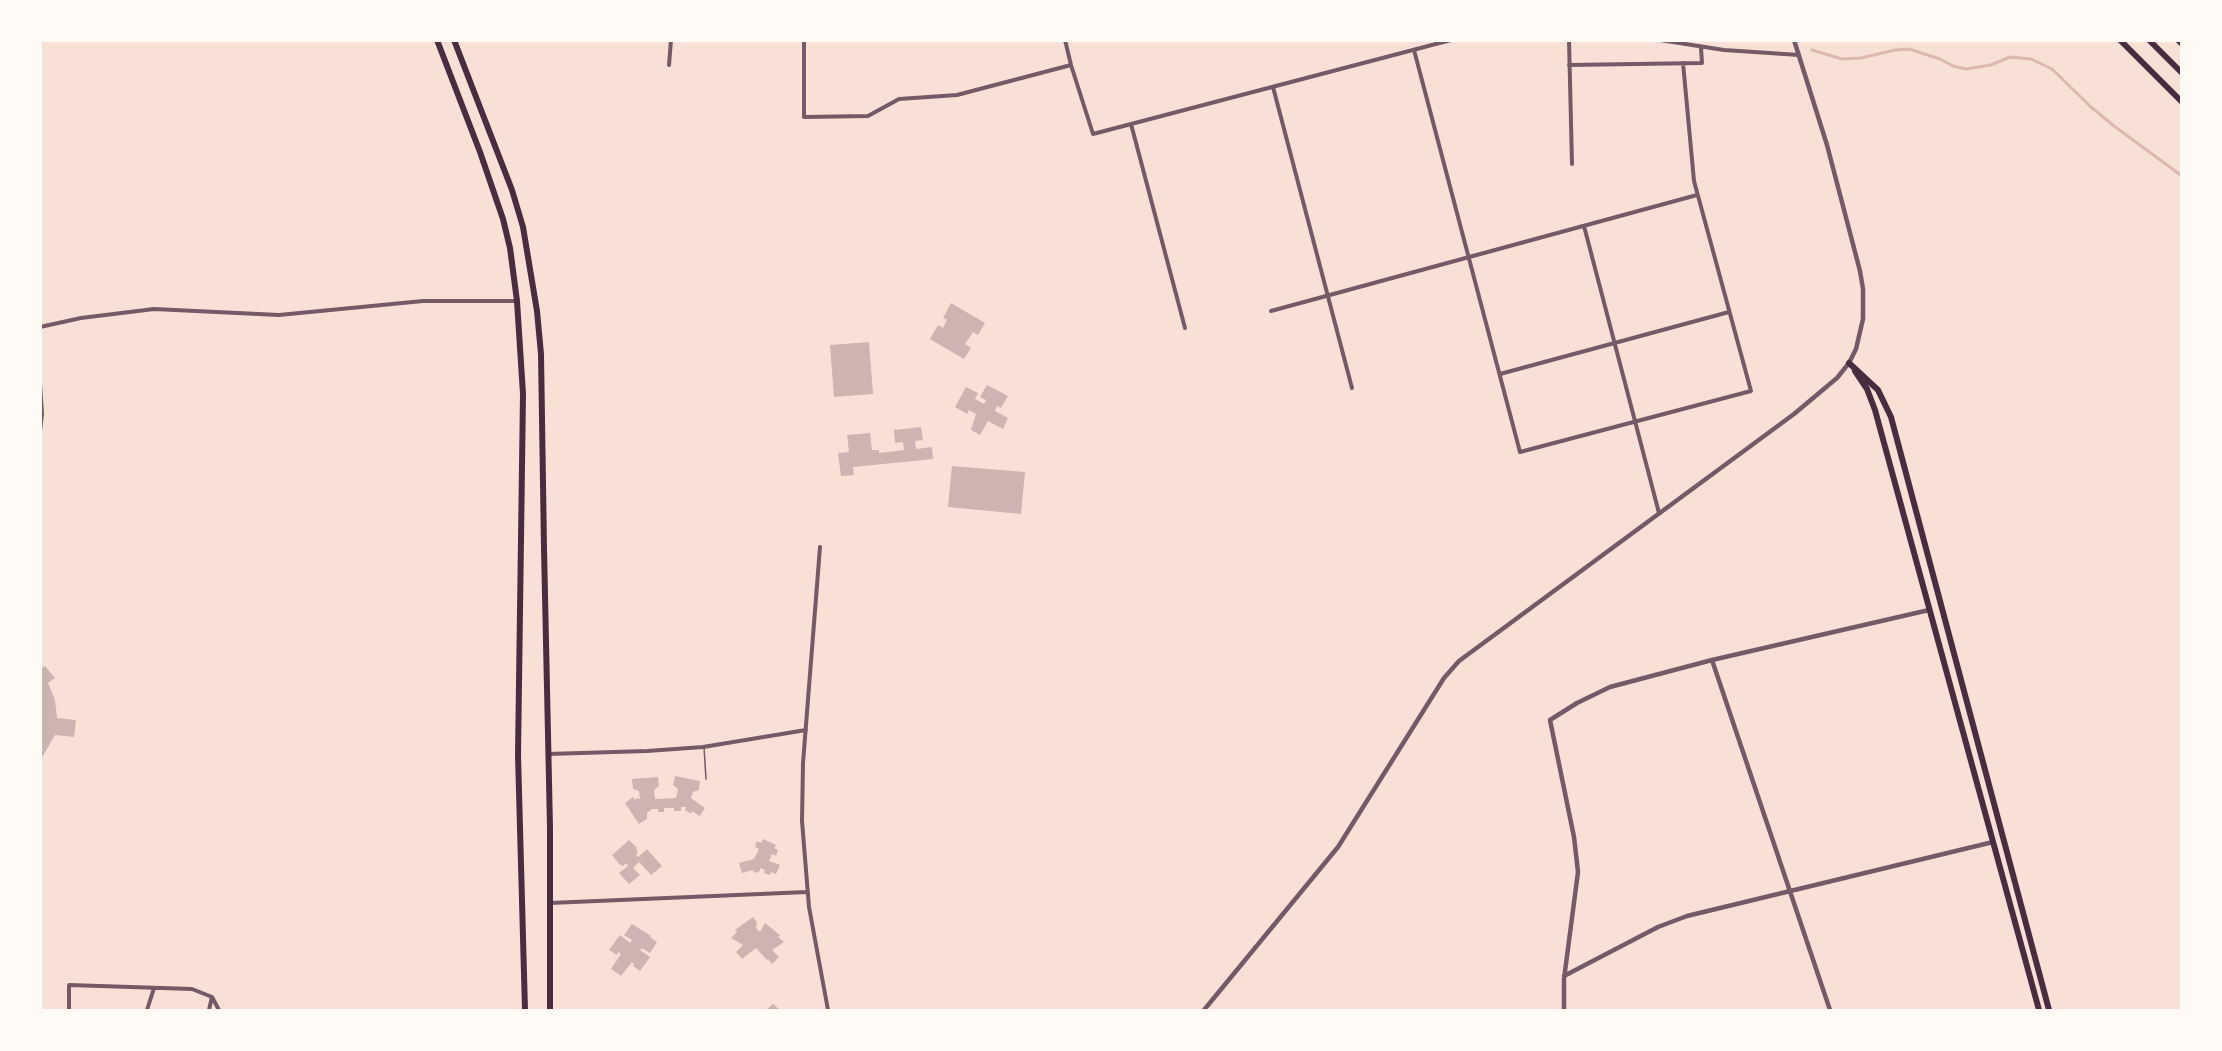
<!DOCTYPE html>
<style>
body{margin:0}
#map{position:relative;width:2222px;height:1051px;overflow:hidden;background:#f7e1d7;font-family:"PT Sans Narrow",sans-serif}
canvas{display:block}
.frame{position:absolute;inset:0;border:42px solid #fffaf5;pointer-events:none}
</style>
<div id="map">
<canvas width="2222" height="1051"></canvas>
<div class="frame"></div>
</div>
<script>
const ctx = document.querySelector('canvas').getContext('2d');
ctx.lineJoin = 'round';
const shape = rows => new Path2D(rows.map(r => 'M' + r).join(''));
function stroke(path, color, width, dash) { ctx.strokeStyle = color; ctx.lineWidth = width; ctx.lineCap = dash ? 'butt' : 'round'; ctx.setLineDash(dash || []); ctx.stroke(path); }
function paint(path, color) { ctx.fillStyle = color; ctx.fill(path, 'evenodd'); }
const stream = shape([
 [1812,50,1842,59,1861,58,1895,50,1909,49,1940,59,1953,66,1966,69,1991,65,2010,57,2031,59,2052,69,2091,107,2114,126,2182,176]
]);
const building = shape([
 [951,303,985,323,978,335,973,332,965,344,971,348,964,359,930,339,938,325,943,328,947,320,943,318],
 [869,342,873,394,834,397,830,345],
 [987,385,1008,396,1001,408,997,406,995,411,1008,418,1003,429,988,421,980,435,971,430,976,414,969,410,967,414,955,407,966,387,978,393,975,399,984,404,986,400,980,397],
 [921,427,923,440,915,441,916,449,932,447,933,459,853,467,854,475,841,476,838,453,849,452,847,435,870,433,872,450,879,450,879,453,904,450,903,442,895,443,894,430],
 [952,466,1025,472,1021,514,948,507],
 [45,666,55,678,48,683,55,700,57,718,76,720,74,737,55,735,40,761,40,669],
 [675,776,700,781,699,790,693,792,691,798,705,808,700,816,692,811,691,814,685,810,686,807,681,807,681,811,674,811,674,808,664,808,664,812,658,812,658,809,652,809,647,813,647,819,639,824,625,803,633,797,635,800,637,798,640,799,639,791,633,789,632,779,658,777,659,786,654,790,655,799,676,798,678,789,673,785],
 [763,839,776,845,774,848,778,850,776,856,772,854,769,861,780,865,776,874,771,872,770,875,764,873,765,870,760,868,760,871,754,873,753,870,742,873,739,863,754,859,759,849,755,847,757,841,761,843],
 [629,840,637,848,636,849,638,852,636,855,638,857,647,849,662,866,651,875,639,862,633,868,640,875,629,884,619,873,628,866,626,863,623,866,619,864,612,855],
 [753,917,757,923,756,928,760,932,765,923,780,935,778,937,784,942,772,950,779,957,772,964,768,959,767,960,756,948,742,959,736,952,743,945,731,938,737,932,735,930],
 [632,924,651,936,650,937,657,942,650,953,642,948,640,950,650,957,640,971,633,966,634,964,632,962,621,976,611,969,621,954,618,952,617,955,609,950,620,935,630,943,632,940,624,935],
 [773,1004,780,1010,766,1010]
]);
const service = shape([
 [704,747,706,779]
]);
const minor = shape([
 [804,40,804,117,868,116,899,99,957,95,1071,65],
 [1065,40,1071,65,1093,134,1451,40],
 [1569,40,1572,164],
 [1660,40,1724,50,1799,55],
 [1414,50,1520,452,1751,391,1694,181,1683,63],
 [669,65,671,40],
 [1569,65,1702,63,1701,48],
 [1273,87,1352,388],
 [1131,124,1185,328],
 [1584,226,1659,513],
 [1271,311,1697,195],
 [40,327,81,318,154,309,279,315,423,301,517,301],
 [1500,374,1729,312],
 [40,384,42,414,40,431],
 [820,547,803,763,802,821,809,907,828,1010],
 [548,754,647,751,703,747,806,730],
 [550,903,807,892],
 [69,1010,69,985,192,989,212,997,219,1010],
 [147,1010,154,988],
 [209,1010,212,997]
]);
const tertiary = shape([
 [1712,660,1830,1010],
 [1564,976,1658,927,1687,916,1993,842],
 [1204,1010,1338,847,1444,678,1459,661,1794,414,1837,378,1849,363,1856,349,1863,319,1863,289,1860,271,1827,145,1794,40],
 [1564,1010,1564,979,1578,872,1574,837,1550,720,1577,703,1610,687,1712,660,1929,610]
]);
const primary = shape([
 [437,40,480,152,503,219,510,248,517,301,523,394,518,755,525,1010],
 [454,40,512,190,523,227,537,311,541,354,544,548,550,828,550,1010],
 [2120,40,2182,102],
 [1849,363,1878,390,1891,417,2049,1010],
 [1855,371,1867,389,1875,410,2039,1010]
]);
const trunk = shape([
 [2149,40,2182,73],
 [2178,40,2182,44]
]);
stroke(stream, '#dcb8b0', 3);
paint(building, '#ccb4b1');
stroke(service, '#755966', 1.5);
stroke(minor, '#755966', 4);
stroke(tertiary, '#755966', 4.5);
stroke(primary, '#4a2c40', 6);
stroke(trunk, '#4a2c40', 6);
</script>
